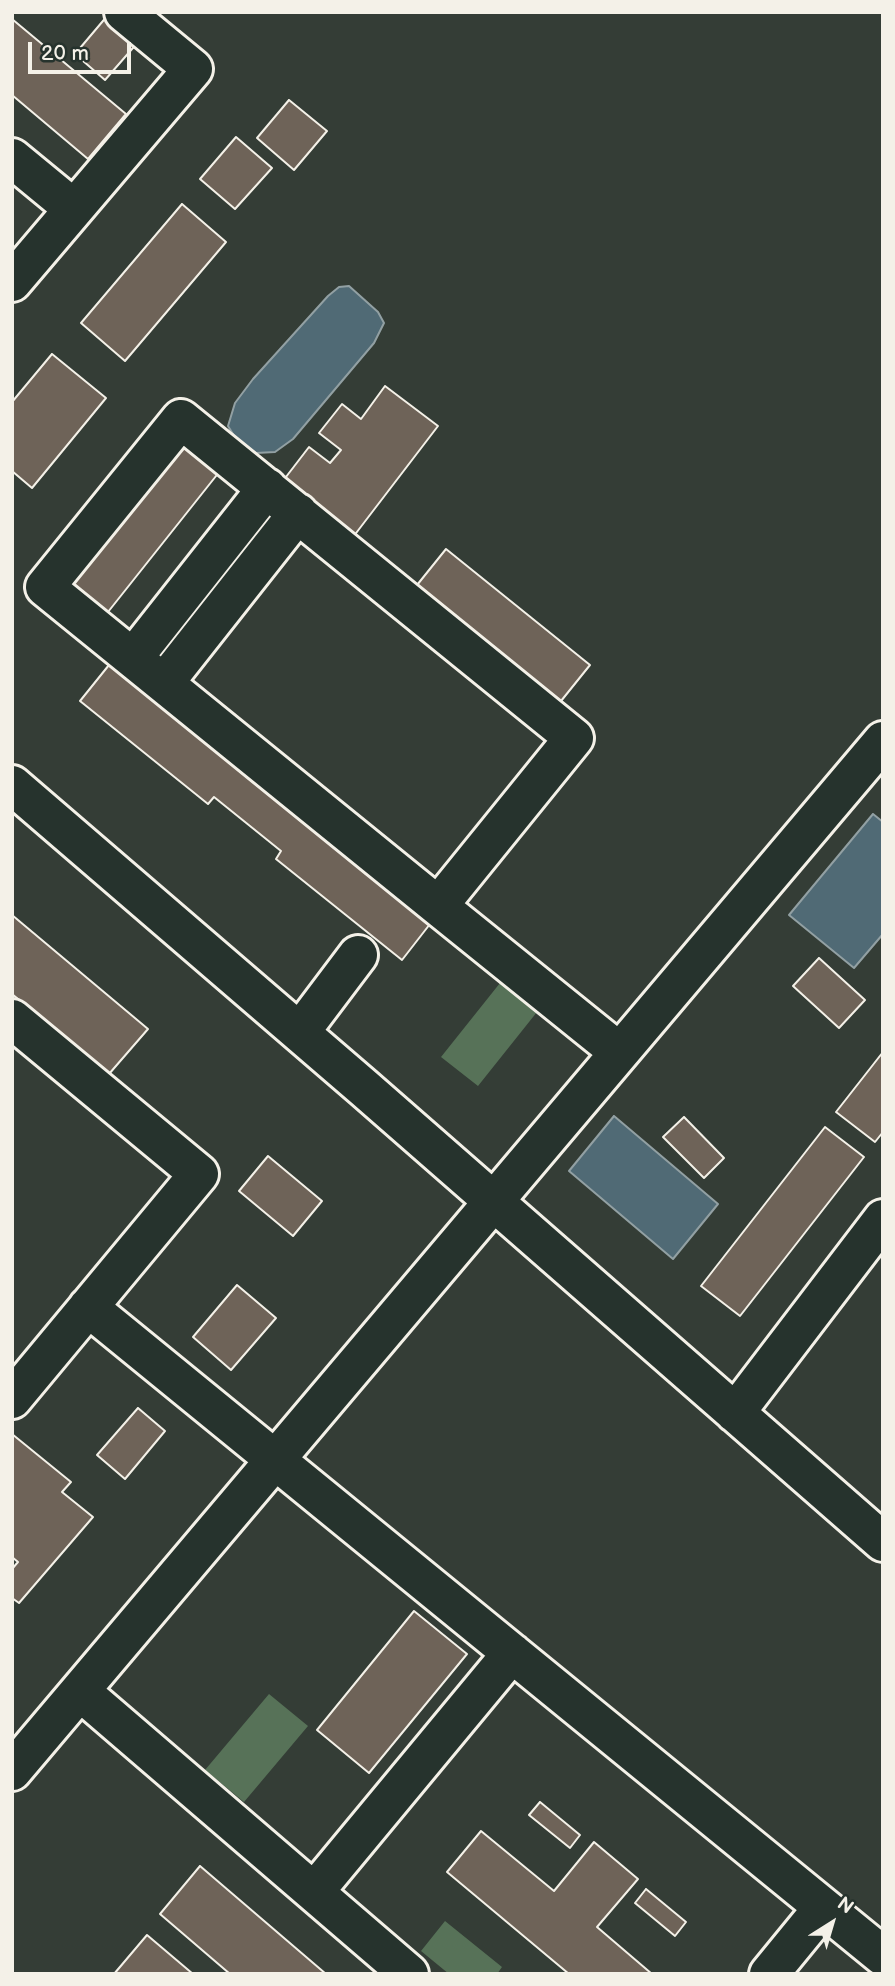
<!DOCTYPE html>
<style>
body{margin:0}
#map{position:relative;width:895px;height:1986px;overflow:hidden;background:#343d36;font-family:"Balsamiq Sans",sans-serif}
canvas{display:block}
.frame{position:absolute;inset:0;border:14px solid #f4f1e8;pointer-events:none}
.north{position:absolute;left:797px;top:1888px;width:70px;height:70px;-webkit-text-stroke:5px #26332d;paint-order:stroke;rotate:37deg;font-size:19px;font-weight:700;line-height:28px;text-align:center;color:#f4f1e8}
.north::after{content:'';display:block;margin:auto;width:24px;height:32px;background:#f4f1e8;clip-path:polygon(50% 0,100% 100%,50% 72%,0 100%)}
.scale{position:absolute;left:28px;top:42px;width:103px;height:32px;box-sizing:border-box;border:4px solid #f4f1e8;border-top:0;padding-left:9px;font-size:21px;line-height:24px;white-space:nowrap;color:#f4f1e8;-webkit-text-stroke:5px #26332d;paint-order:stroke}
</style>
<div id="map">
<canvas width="895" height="1986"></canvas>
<div class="frame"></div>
<div class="north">N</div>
<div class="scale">20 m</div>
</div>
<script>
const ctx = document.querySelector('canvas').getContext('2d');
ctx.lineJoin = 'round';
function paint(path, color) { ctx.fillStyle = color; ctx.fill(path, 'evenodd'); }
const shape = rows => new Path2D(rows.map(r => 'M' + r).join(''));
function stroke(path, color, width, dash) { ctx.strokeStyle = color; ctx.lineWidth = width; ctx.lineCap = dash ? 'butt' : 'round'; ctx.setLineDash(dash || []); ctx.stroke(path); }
const green = shape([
 [500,983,537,1012,478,1086,441,1057],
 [269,1694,308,1726,244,1802,205,1770],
 [445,1921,502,1967,497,1974,449,1974,421,1951]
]);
const water = shape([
 [349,286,378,312,384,323,374,343,293,439,275,452,256,453,236,439,228,426,235,403,253,379,328,296,339,287,349,286],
 [873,814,883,822,883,934,854,968,789,915,873,814],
 [614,1116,718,1204,673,1259,569,1171,614,1116]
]);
const building = shape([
 [108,15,139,41,105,80,75,54,108,15],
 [12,19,126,114,88,159,12,95,12,19],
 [289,100,327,131,294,170,257,138,289,100],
 [236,137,272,168,235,209,200,179,236,137],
 [182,204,226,242,125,361,81,323,182,204],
 [52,354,106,398,32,488,12,471,12,402,52,354],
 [385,386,438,426,350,541,279,486,309,447,330,463,341,450,319,433,342,404,361,419,385,386],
 [181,440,220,471,104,617,65,585,181,440],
 [446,549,590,665,557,706,413,590,446,549],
 [113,660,243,764,238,770,305,824,310,818,408,897,403,903,430,924,402,960,276,859,281,851,214,797,208,804,80,701,113,660],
 [12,915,148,1029,109,1074,12,994,12,915],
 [819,958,865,1000,839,1028,793,986,819,958],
 [883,1052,883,1132,875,1142,836,1112,883,1052],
 [684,1117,724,1158,704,1178,663,1137,684,1117],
 [825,1127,864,1157,740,1316,701,1286,825,1127],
 [268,1156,322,1201,293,1236,239,1191,268,1156],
 [237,1285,276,1318,231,1370,193,1337,237,1285],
 [138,1408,165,1431,125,1479,97,1455,138,1408],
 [12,1434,71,1482,62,1492,93,1517,19,1603,12,1598,12,1569,18,1562,12,1557,12,1434],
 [414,1611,467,1654,369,1773,317,1730,414,1611],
 [540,1802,580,1835,570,1848,529,1815,540,1802],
 [481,1831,554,1891,594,1842,638,1879,597,1927,652,1974,569,1974,447,1872,481,1831],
 [200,1866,326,1974,230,1974,160,1914,200,1866],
 [646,1889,686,1922,675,1936,635,1903,646,1889],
 [147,1935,193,1974,114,1974,147,1935]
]);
const minor = shape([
 [12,158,74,209,12,282],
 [74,209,193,69,124,12],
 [133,658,267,488],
 [164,683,298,513],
 [12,785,364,1088,883,1542],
 [438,906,574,738,181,419,45,587,438,906,619,1052],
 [12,1019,199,1174,12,1399],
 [300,1032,358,955],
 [88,1307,883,1956],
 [735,1413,883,1219],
 [80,1691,409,1974],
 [12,1771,883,741],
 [314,1892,512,1653],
 [769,1974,823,1908]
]);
paint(green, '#577258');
paint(water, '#506a75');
stroke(water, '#92a0a3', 2);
paint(building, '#6e6358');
stroke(building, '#f4f1e8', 2);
stroke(minor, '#f4f1e8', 44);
stroke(minor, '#26332d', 38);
</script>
